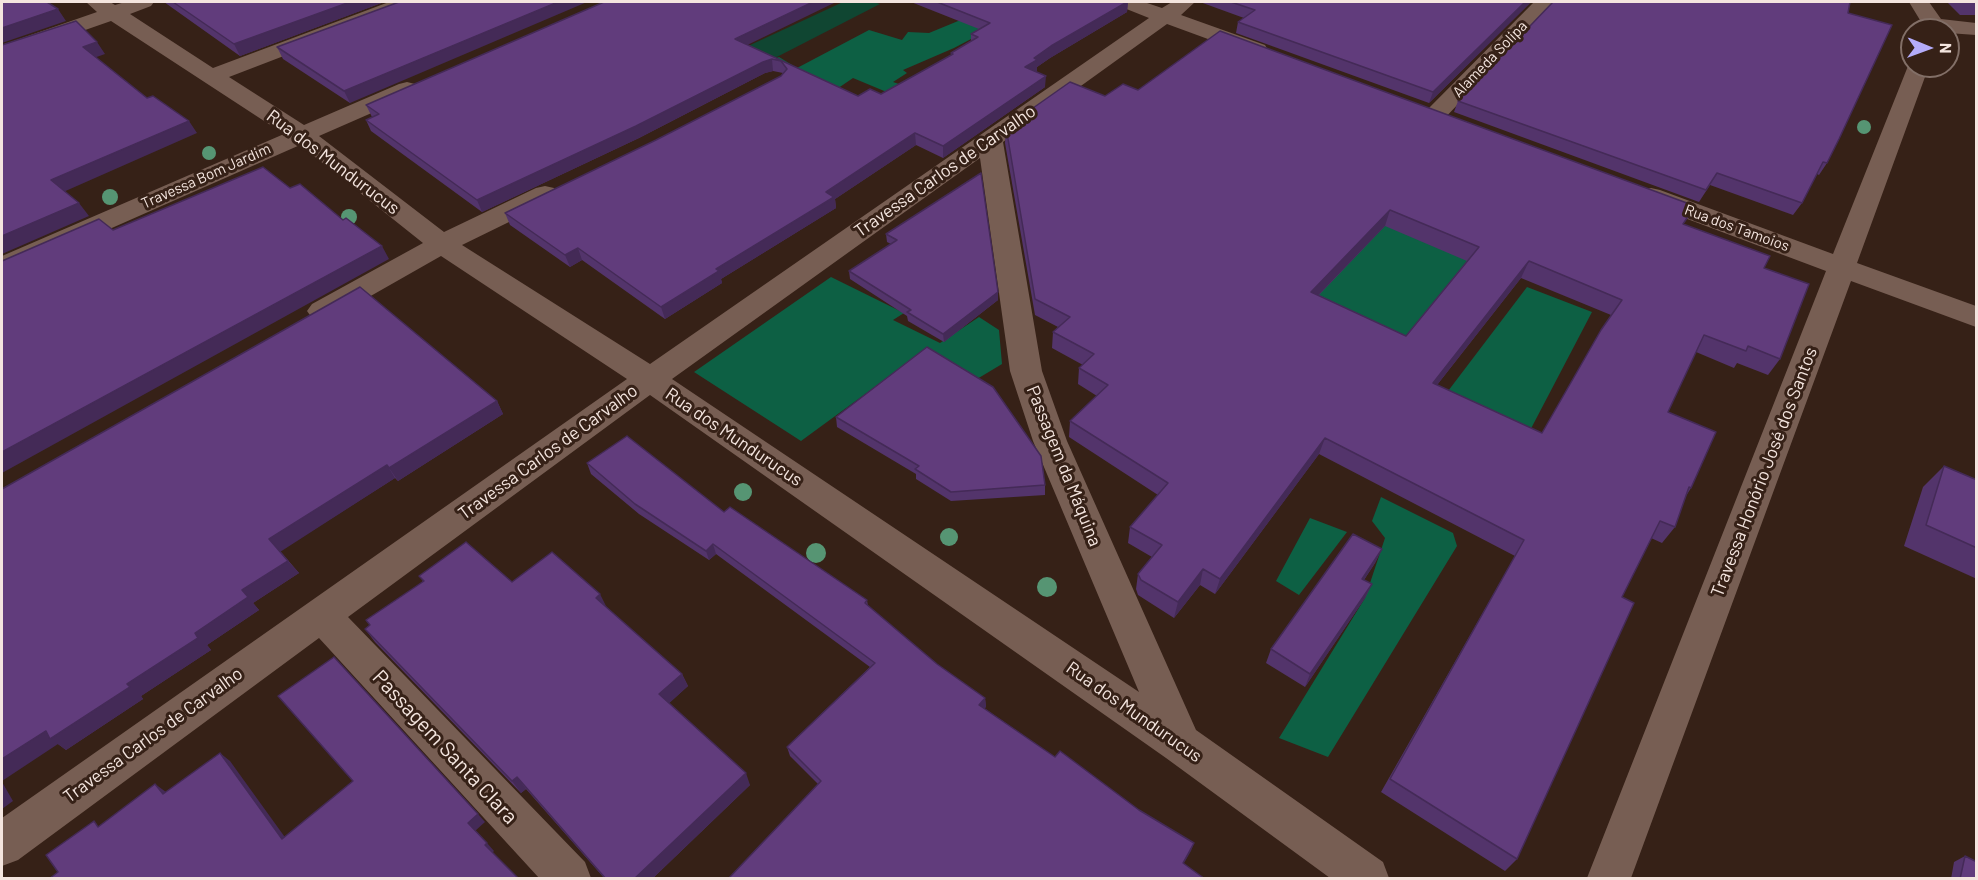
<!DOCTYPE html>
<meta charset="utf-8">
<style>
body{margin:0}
#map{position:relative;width:1978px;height:880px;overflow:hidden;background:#362117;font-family:Barlow,sans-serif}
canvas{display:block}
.frame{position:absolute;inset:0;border:3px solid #f4e5df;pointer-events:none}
.north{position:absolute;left:1900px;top:18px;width:60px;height:60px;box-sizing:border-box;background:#362117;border:2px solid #826f67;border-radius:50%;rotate:91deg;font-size:16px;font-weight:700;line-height:24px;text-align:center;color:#f4e5df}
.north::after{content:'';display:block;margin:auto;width:21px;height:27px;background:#b4acf9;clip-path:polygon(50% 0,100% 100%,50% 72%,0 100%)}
</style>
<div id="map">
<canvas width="1978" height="880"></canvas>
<div class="frame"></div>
<div class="north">N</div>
</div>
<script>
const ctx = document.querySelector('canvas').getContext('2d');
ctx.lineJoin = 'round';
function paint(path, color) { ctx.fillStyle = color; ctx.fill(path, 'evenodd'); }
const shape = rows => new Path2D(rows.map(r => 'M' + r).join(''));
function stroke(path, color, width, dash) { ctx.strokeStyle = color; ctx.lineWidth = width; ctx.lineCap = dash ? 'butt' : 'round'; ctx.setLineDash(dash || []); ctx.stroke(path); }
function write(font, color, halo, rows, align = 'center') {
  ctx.font = font + ' Barlow,sans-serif'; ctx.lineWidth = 6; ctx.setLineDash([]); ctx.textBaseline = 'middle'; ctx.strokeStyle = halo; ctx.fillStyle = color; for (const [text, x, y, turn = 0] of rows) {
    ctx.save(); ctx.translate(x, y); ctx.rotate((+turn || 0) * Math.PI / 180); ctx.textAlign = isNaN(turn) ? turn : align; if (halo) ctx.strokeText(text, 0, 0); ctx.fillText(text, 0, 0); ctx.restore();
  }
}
const green = shape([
 [843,2,874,2,880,4,769,61,746,47]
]);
const forest = shape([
 [963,19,990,29,954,48,903,70,907,73,893,82,902,85,889,93,853,78,831,93,769,61,779,57,797,68,869,30,902,40,908,32,929,33],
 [1379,223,1476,259,1397,360,1340,320,1244,232],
 [831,277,904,313,893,320,940,343,979,317,999,330,1002,364,972,382,894,373,801,441,694,372],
 [1527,287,1592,312,1525,440,1442,399],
 [1381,497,1453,533,1457,546,1328,757,1279,738,1365,598,1385,538,1372,521],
 [1310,518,1347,532,1299,595,1276,581]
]);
const minor = shape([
 [86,2,110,2,115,5,125,2,154,2,151,6,130,14,213,68,389,2,417,2,414,6,229,77,304,125,399,84,407,82,415,84,419,89,415,94,319,136,444,232,536,188,545,186,554,188,558,194,554,200,462,245,650,364,1149,18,1119,6,1116,2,1144,2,1162,8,1172,2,1195,2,1181,15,1265,45,1268,50,1265,55,1257,57,1167,24,1003,142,1042,371,1067,441,1196,730,1383,862,1389,878,1330,878,1166,758,650,395,348,617,585,862,591,878,539,878,319,638,18,860,2,866,2,818,627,379,441,256,332,318,322,321,312,318,307,311,312,304,423,243,300,145,12,272,2,275,2,256,284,134,111,21,2,59,2,45,97,12,86,2],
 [980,158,1010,371,1033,441,1139,692,672,379,980,158],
 [1534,2,1555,2,1442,121,1434,123,1426,121,1422,116,1426,111,1534,2],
 [1909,2,1929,2,1941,19,1976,23,1976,35,1948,33,1948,30,1921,30,1923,25,1909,2],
 [1910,61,1912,61,1912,66,1929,66,1857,263,1976,306,1976,327,1851,281,1631,878,1587,878,1826,271,1642,202,1638,196,1642,190,1651,188,1660,190,1833,254,1910,61]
]);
const trees = [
 [1864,127,7],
 [209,153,7],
 [110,197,8],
 [349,217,8],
 [743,492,9],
 [949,537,9],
 [816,553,10],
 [1047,587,10]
];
const wall = shape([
 [164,2,384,2,240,56],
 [399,2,350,103,283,59,277,47],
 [911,2,1128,2,1127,12,1050,58,1037,67,1036,71,1045,87,943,158,916,145,835,199,836,208,721,279,722,283,665,319,582,260,570,267,510,225,505,213,656,140,781,76,783,73,773,71,765,73,639,138,482,212,371,131,366,120,372,117,366,105,748,45,858,96,881,94,951,56,951,53,971,41,971,34,979,29],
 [1200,2,1531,2,1429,103,1236,33,1238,22,1244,18],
 [1947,2,1977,2,1977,15,1960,15],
 [1138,90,1684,224,1764,268,1780,359,1768,375,1737,363,1734,368,1696,352,1668,412,1691,488,1686,496,1675,527,1662,543,1651,538,1622,597,1517,859,1505,871,1381,792,1515,556,1319,454,1215,594,1200,585,1174,618,1138,595,1136,589,1138,574,1152,557,1128,543,1130,527,1158,495,1069,437,1070,421,1097,396,1078,384,1079,368,1083,365,1052,348,1053,332,1058,327,1035,315,1005,143,1006,127,1105,96],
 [1385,226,1467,261,1406,336,1319,295],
 [1521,278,1611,315,1542,433,1437,385],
 [1458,101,1827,163,1819,175,1817,174,1802,203,1793,215,1710,185,1699,202,1454,112],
 [886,234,998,300,944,342,908,321,907,316,850,279,849,271,891,244,887,242],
 [497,401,503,414,398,481,395,478,280,551,299,573,253,603,259,610,207,645,211,650,141,696,143,699,66,750,58,744,2,489],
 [836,417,1045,485,1045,495,951,501,916,479,916,474,837,427],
 [587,463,724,512,867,600,868,606,937,664,985,698,986,707,984,708,1191,851,818,784,790,756,787,747,870,667,716,554,709,560,639,514,591,474],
 [1944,466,1977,480,1977,579,1904,546,1923,487],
 [1382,549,1375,563,1364,580,1372,584,1365,598,1305,687,1266,663,1271,649],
 [419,576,512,582,606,607,682,674,688,686,669,703,750,785,652,879,605,879,526,789,521,793,375,642,365,629,423,581],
 [1965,856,1977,879,1951,879,1954,862]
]);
const shadedWall = shape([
 [350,2,384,2,240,56,234,44],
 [558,2,587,2,350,103,344,91],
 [813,2,836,2,737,50,735,39],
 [1127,2,1128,2,1127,12,1050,58,1037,67,1037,71,1025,78,1025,67,1034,58,1051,46],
 [1525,2,1531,2,1429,103,1433,92],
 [58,9,66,21,2,43,2,28],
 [97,42,105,54,91,59,83,47],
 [772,59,773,71,765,73,639,138,482,212,477,200,763,62],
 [1046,76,1045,87,943,158,943,146],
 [189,121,197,133,61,193,51,180],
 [915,133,916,145,835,199,836,208,721,279,722,283,665,319,661,307,826,192],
 [79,203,89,216,2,254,2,236],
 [1390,210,1385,226,1306,308,1311,292],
 [382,246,389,259,2,473,2,452],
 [578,248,582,260,570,267,565,255],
 [1529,261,1521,278,1426,399,1433,383],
 [998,292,998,300,944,342,943,334],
 [497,401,503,414,398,481,389,468],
 [1325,438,1319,454,1215,594,1220,579],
 [387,465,395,478,280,552,269,539],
 [713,544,716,554,709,560,706,551],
 [1382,549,1375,563,1356,592,1362,579],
 [288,561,299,573,253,603,242,590],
 [1203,569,1200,585,1174,618,1178,602],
 [1372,584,1365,598,1305,687,1310,674],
 [600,594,607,608,596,598],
 [248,597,259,610,207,645,211,650,141,696,143,699,66,750,58,744,2,781,2,759,46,731,127,684,195,633],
 [682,674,688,686,665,707,659,694],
 [985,698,986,707,979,714,979,705],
 [220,753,230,761,292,847,282,839],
 [746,773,750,785,652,879,634,879],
 [517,777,526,789,521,793,512,781],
 [2,782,13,801,2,809],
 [155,784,166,792,163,794],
 [478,814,485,822,475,831,468,823],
 [487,843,494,851,492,853,485,845],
 [1194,843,1191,851,1180,870,1183,863]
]);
const building = shape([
 [2,2,47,2,58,9,2,28,2,2],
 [173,2,350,2,234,44,173,2],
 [399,2,558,2,344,91,277,47,399,2],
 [604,2,813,2,735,39,858,96,870,89,881,94,953,54,951,53,978,37,971,34,990,23,937,2,1127,2,1051,46,1034,58,1037,60,1025,67,1046,76,943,146,915,133,826,192,834,197,716,269,719,271,661,307,578,248,565,255,505,213,656,140,781,76,787,69,781,61,772,59,763,62,636,126,477,200,366,120,379,114,366,105,604,2],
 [1231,2,1525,2,1433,92,1238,22,1255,10,1231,2],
 [1553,2,1850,2,1848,13,1892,25,1839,139,1827,163,1823,162,1802,203,1717,173,1706,190,1458,101,1553,2],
 [76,21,97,42,83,47,147,98,153,96,189,121,51,180,79,203,2,236,2,45,76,21],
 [1220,31,1695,206,1683,224,1770,256,1764,268,1809,284,1780,359,1748,346,1746,351,1704,335,1668,412,1716,432,1691,488,1689,487,1675,527,1660,521,1622,597,1634,603,1517,859,1390,779,1524,540,1325,438,1220,579,1203,569,1178,602,1141,580,1138,574,1162,545,1130,527,1168,483,1070,421,1108,385,1079,368,1094,354,1053,332,1070,317,1035,299,1006,127,1070,82,1105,96,1123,84,1138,90,1220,31],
 [1390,210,1479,247,1406,336,1311,292,1390,210],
 [1529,261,1622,300,1601,330,1542,433,1433,383,1529,261],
 [263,167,290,188,300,184,343,220,346,218,382,246,2,452,2,261,99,219,113,230,263,167],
 [981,173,998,292,943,334,907,312,911,310,849,271,897,240,886,234,981,173],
 [360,287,497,401,389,468,387,465,269,539,288,561,242,590,248,597,195,633,198,638,127,684,130,687,50,739,46,731,2,759,2,489,360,287],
 [927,347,993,387,1041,456,1045,485,951,492,915,469,919,466,836,417,927,347],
 [627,436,724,512,730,507,867,600,865,603,937,664,985,698,979,705,1055,757,1060,751,1139,810,1194,843,1183,863,1205,879,728,879,821,781,787,747,875,663,713,544,706,551,635,504,587,463,627,436],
 [1944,466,1977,480,1977,548,1926,525,1944,466],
 [1353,534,1382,549,1362,579,1372,584,1310,674,1271,649,1353,534],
 [466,542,512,582,552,552,600,594,596,598,682,674,659,694,746,773,634,879,606,879,517,777,512,781,365,629,370,625,366,620,424,581,419,576,466,542],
 [334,657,478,814,468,823,487,843,485,845,519,879,49,879,58,872,46,855,94,821,98,827,155,784,163,794,220,753,282,839,353,781,278,696,334,657],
 [1965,856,1977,862,1977,879,1960,879,1965,856]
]);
const farStreetnames = [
 ["Alameda Solipa",1490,59,-46],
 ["Travessa Bom Jardim",206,176,-24],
 ["Rua dos Tamoios",1737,228,20]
];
const streetNames = [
 ["Rua dos Mundurucus",333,162,37],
 ["Travessa Carlos de Carvalho",945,171,-35],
 ["Rua dos Mundurucus",734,437,34],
 ["Travessa Carlos de Carvalho",548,452,-36],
 ["Passagem da Máquina",1064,466,68],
 ["Travessa Honório José dos Santos",1764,472,-69],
 ["Rua dos Mundurucus",1134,712,35],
 ["Travessa Carlos de Carvalho",153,735,-36]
];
const nearStreetnames = [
 ["Passagem Santa Clara",445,747,47]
];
paint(green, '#104632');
paint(forest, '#0d6044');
paint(minor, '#775e53');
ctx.fillStyle = '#569573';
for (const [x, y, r] of trees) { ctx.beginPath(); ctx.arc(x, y, r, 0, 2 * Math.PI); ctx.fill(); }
paint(wall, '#53346b');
paint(shadedWall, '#442a57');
paint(building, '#613c7c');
stroke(building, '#442a57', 1.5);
write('15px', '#f4e5df', '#362117', farStreetnames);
write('18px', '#f4e5df', '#362117', streetNames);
write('21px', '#f4e5df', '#362117', nearStreetnames);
</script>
